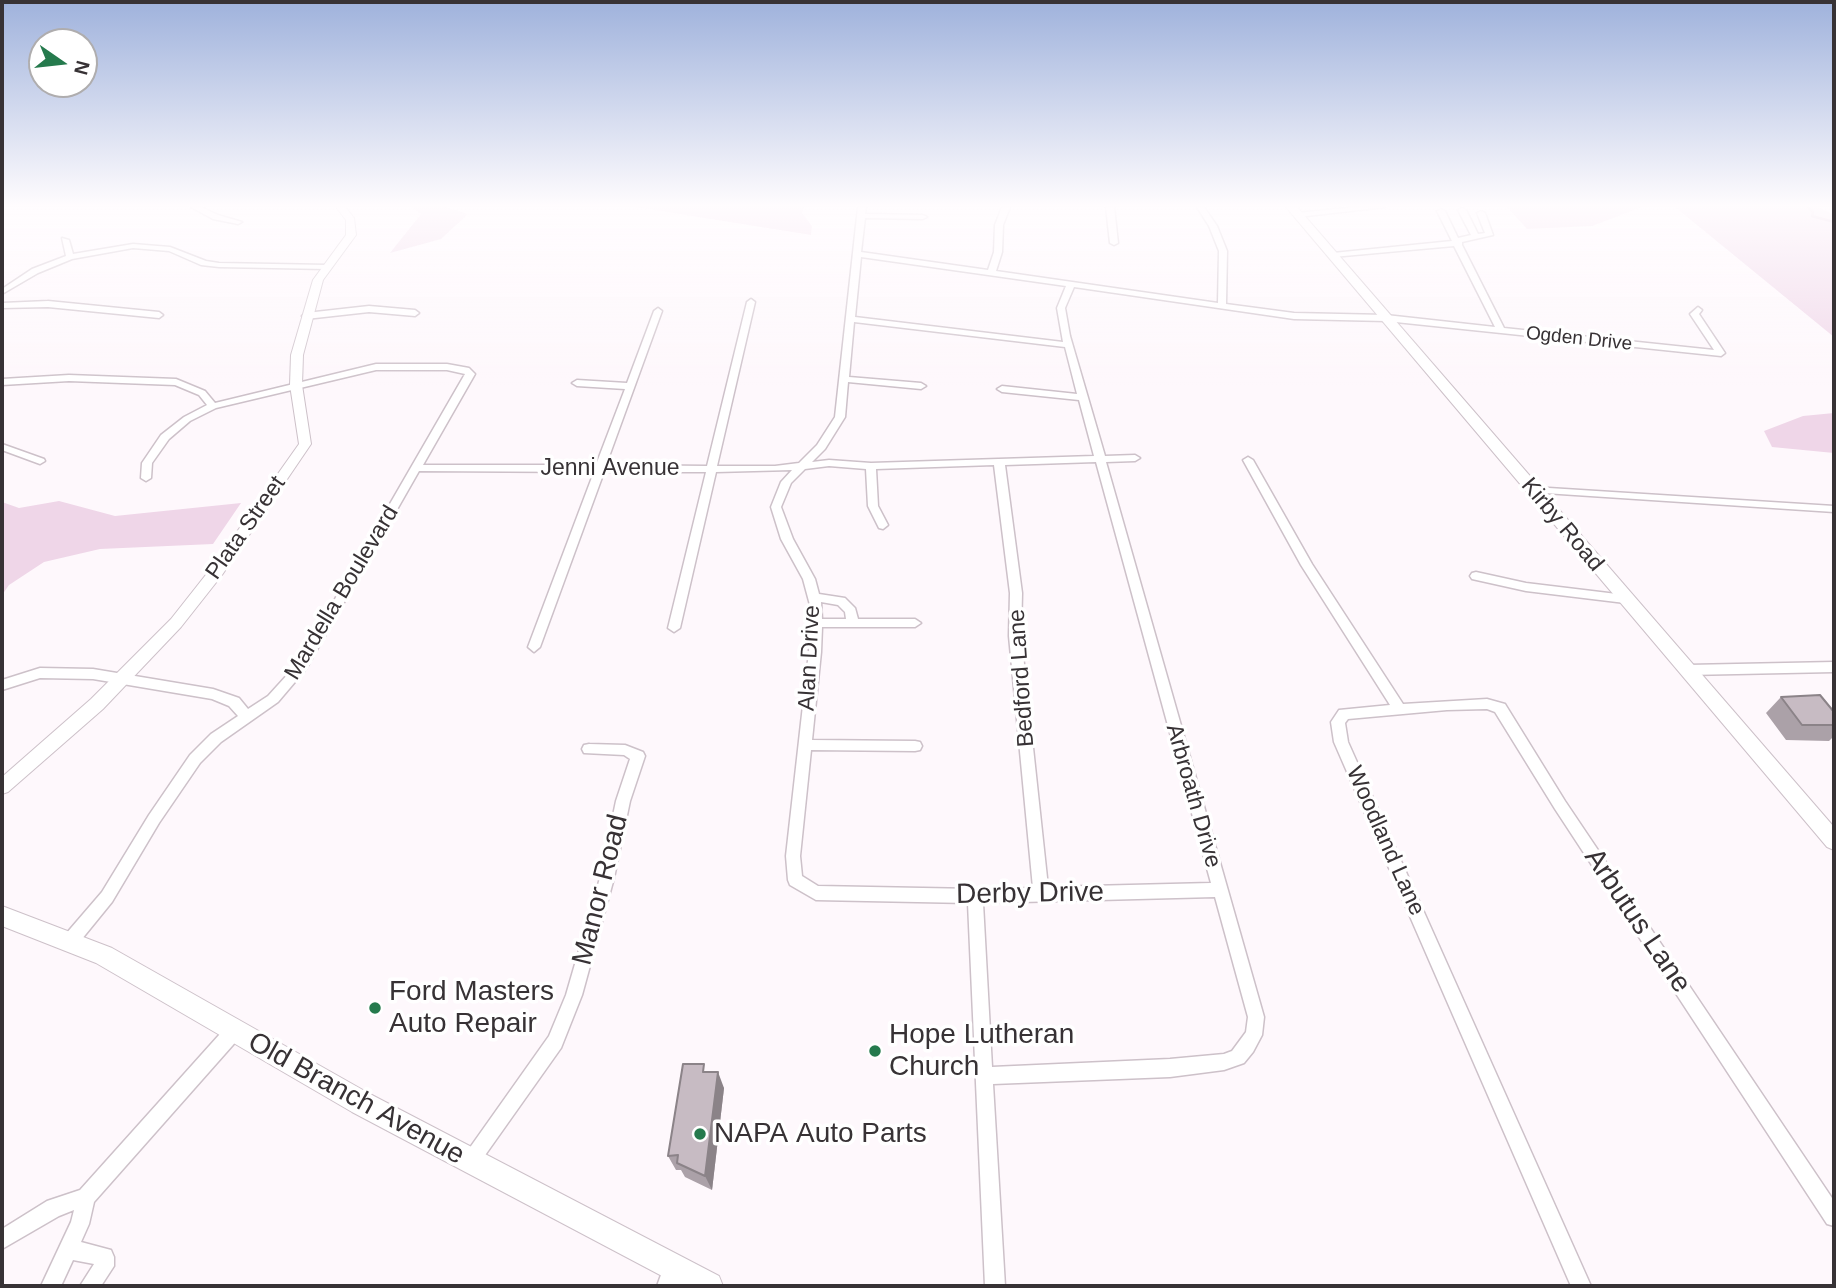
<!DOCTYPE html>
<style>
body{margin:0}
#map{position:relative;width:1836px;height:1288px;overflow:hidden;background:#fef8fc;font-family:Helvetica,sans-serif}
canvas{display:block}
.frame{position:absolute;inset:0;border:4px solid #373235;pointer-events:none}
.north{position:absolute;left:28px;top:28px;width:70px;height:70px;box-sizing:border-box;background:#fff;border:2px solid #afadae;border-radius:50%;rotate:104deg;font-size:19px;font-weight:700;line-height:28px;text-align:center;color:#373235}
.north::after{content:'';display:block;margin:auto;width:24px;height:32px;background:#257a4d;clip-path:polygon(50% 0,100% 100%,50% 72%,0 100%)}
</style>
<div id="map">
<canvas width="1836" height="1288"></canvas>
<div class="frame"></div>
<div class="north">N</div>
</div>
<script>
const ctx = document.querySelector('canvas').getContext('2d');
ctx.lineJoin = 'round';
function paint(path, color) { ctx.fillStyle = color; ctx.fill(path, 'evenodd'); }
const shape = rows => new Path2D(rows.map(r => 'M' + r).join(''));
function stroke(path, color, width, dash) { ctx.strokeStyle = color; ctx.lineWidth = width; ctx.lineCap = dash ? 'butt' : 'round'; ctx.setLineDash(dash || []); ctx.stroke(path); }
function write(font, color, halo, rows, align = 'center') {
  ctx.font = font + ' Helvetica,sans-serif'; ctx.lineWidth = 7; ctx.setLineDash([]); ctx.textBaseline = 'middle'; ctx.strokeStyle = halo; ctx.fillStyle = color; for (const [text, x, y, turn = 0] of rows) {
    ctx.save(); ctx.translate(x, y); ctx.rotate((+turn || 0) * Math.PI / 180); ctx.textAlign = isNaN(turn) ? turn : align; if (halo) ctx.strokeText(text, 0, 0); ctx.fillText(text, 0, 0); ctx.restore();
  }
}
const green = shape([
 [411,207,445,207,468,214,441,239,390,253,421,214],
 [636,207,804,207,802,213,812,226,811,235],
 [1507,207,1642,207,1592,226,1527,229],
 [1675,207,1818,207,1834,215,1834,337],
 [1834,413,1834,453,1772,447,1764,431,1803,416],
 [59,501,115,516,241,503,213,544,100,549,44,562,9,585,2,595,2,502,19,508]
]);
const stream = shape([
 [1808,207,1813,212,1812,216,1834,222]
]);
const minor = shape([
 [191,207,201,207,218,215,242,222,238,224,213,219,191,207],
 [858,207,866,207,865,214,923,215,927,217,923,219,865,218,861,252,988,270,994,252,995,225,1002,207,1010,207,1003,225,1002,252,996,271,1218,303,1219,251,1209,226,1197,207,1204,207,1217,226,1227,251,1226,304,1294,313,1386,315,1495,327,1454,246,1333,257,1329,255,1333,253,1452,241,1437,211,1441,209,1445,211,1458,238,1471,235,1458,210,1462,208,1466,210,1478,234,1485,233,1477,213,1481,211,1485,213,1493,235,1462,242,1462,245,1504,328,1714,350,1690,314,1698,307,1702,310,1699,314,1725,353,1721,356,1386,321,1294,319,1074,287,1065,308,1070,336,1105,456,1135,455,1140,458,1135,461,1106,462,1264,1017,1262,1035,1253,1052,1244,1063,1224,1070,1170,1077,993,1084,1005,1286,985,1286,968,903,816,900,790,885,788,880,786,856,809,652,810,605,803,579,781,539,771,507,781,482,792,470,716,472,680,628,674,632,668,628,706,472,604,472,540,647,534,652,528,647,594,472,419,471,306,669,278,702,221,742,200,763,159,823,112,902,77,945,71,947,65,945,63,940,65,935,102,892,149,815,190,755,211,734,238,716,229,706,212,699,93,679,40,678,2,690,2,680,40,668,93,669,213,689,239,698,248,709,268,696,298,663,465,374,447,370,376,370,216,408,190,421,169,439,152,463,151,478,146,481,141,478,142,463,161,435,184,417,207,405,199,395,175,385,69,381,2,385,2,379,69,375,176,379,205,391,215,403,376,364,447,364,469,368,475,374,423,465,596,465,625,389,577,386,572,383,577,380,627,383,654,311,658,308,662,311,606,465,707,466,747,302,751,299,755,302,717,466,775,466,799,463,817,445,835,417,858,207],
 [861,257,1066,286,1057,308,1063,342,855,317,861,257],
 [854,322,1065,347,1077,394,1002,386,997,389,1002,392,1079,400,1094,456,871,463,829,460,812,462,825,449,845,417,848,382,921,389,926,386,921,383,849,377,854,322],
 [1096,462,1211,883,1048,887,1021,636,1022,593,1005,465,1096,462],
 [994,465,1010,593,1009,636,1033,888,975,889,818,886,802,876,800,856,811,750,915,751,920,750,922,746,920,742,915,741,812,740,821,652,822,627,915,627,921,623,915,619,858,619,855,608,845,598,819,594,815,579,793,539,781,507,791,483,805,469,829,466,866,469,868,506,879,528,883,529,888,525,878,506,876,469,994,465],
 [821,602,838,605,845,612,846,619,822,619,821,602],
 [1215,897,1248,1017,1246,1032,1232,1051,1224,1054,1170,1059,992,1067,983,903,1215,897],
 [1106,207,1114,207,1118,243,1114,245,1110,243,1106,207],
 [1355,207,1385,207,1298,217,1294,215,1298,213,1355,207],
 [62,238,69,240,73,254,133,244,170,247,206,261,219,263,327,265,331,267,327,269,219,267,201,265,169,251,133,248,72,259,38,273,2,294,2,289,32,269,66,256,62,238],
 [48,301,159,312,163,315,159,318,48,307,2,308,2,303,48,301],
 [369,306,415,310,419,313,415,316,369,312,306,319,302,316,306,313,369,306],
 [2,444,44,459,45,461,40,464,2,450,2,444],
 [1248,457,1253,460,1312,564,1403,704,1487,699,1505,704,1565,801,1834,1201,1834,1226,1827,1224,1555,809,1495,712,1487,709,1447,710,1348,719,1345,723,1348,742,1591,1286,1571,1286,1334,742,1331,722,1339,710,1390,705,1301,565,1243,460,1248,457],
 [1533,487,1834,506,1834,512,1529,492,1528,490,1533,487],
 [1476,572,1526,583,1625,595,1631,599,1625,603,1526,591,1472,579,1470,576,1472,573,1476,572],
 [1834,662,1834,672,1688,675,1684,673,1682,670,1684,667,1688,665,1834,662],
 [589,744,625,745,643,752,645,756,630,801,614,878,582,995,561,1048,476,1168,470,1171,464,1168,461,1162,464,1156,549,1036,566,995,600,878,616,801,630,759,624,755,584,753,582,749,584,745,589,744],
 [234,1023,240,1025,242,1031,240,1037,94,1202,89,1224,81,1242,111,1250,114,1257,114,1266,101,1286,80,1286,94,1264,73,1260,61,1286,41,1286,71,1222,74,1210,59,1216,2,1249,2,1229,47,1201,80,1190,228,1025,234,1023],
 [673,1258,680,1261,683,1268,677,1286,657,1286,666,1261,673,1258]
]);
const tertiary = shape([
 [336,207,345,207,354,218,356,235,323,280,303,355,302,385,311,444,222,575,181,627,103,709,8,792,2,794,2,777,91,699,171,619,212,567,299,444,290,385,291,355,313,280,346,235,346,220,336,207]
]);
const secondary = shape([
 [1286,207,1297,207,1834,827,1834,850,1827,847,1286,207],
 [2,906,112,948,370,1094,719,1276,723,1286,681,1286,352,1112,96,963,2,926,2,906]
]);
const wall = shape([
 [1781,697,1834,712,1834,736,1829,741,1786,740,1766,713],
 [707,1072,724,1088,712,1190,685,1177,681,1170,676,1170,668,1156]
]);
const shadedWall = shape([
 [718,1072,724,1088,712,1190,705,1176]
]);
const building = shape([
 [1820,695,1834,712,1834,725,1802,725,1781,697,1820,695],
 [683,1064,704,1064,703,1072,718,1072,705,1176,677,1163,678,1155,668,1156,683,1064]
]);
const markers = [
 [375,1008,7,"#257a4d"],
 [875,1051,7,"#257a4d"],
 [700,1134,7,"#257a4d"]
];
const farStreetnames = [
 ["Ogden Drive",1579,339,6]
];
const streetNames = [
 ["Jenni Avenue",610,469],
 ["Kirby Road",1562,525,50],
 ["Plata Street",246,528,-55],
 ["Mardella Boulevard",342,593,-59],
 ["Alan Drive",810,658,-87],
 ["Bedford Lane",1022,678,-94],
 ["Arbroath Drive",1193,796,74],
 ["Woodland Lane",1385,841,66]
];
const nearStreetnames = [
 ["Manor Road",601,890,-76],
 ["Derby Drive",1030,894,-1],
 ["Arbutus Lane",1637,921,56],
 ["Old Branch Avenue",356,1099,29]
];
const nearPoinames = [
 ["Ford Masters",389,992],
 ["Auto Repair",389,1024],
 ["Hope Lutheran",889,1035],
 ["Church",889,1067],
 ["NAPA Auto Parts",714,1134]
];
paint(green, '#efd6e8');
stroke(stream, '#d3afc9', 2.5);
stroke(minor, '#cdc1c9', 3);
stroke(tertiary, '#cdc1c9', 2);
stroke(secondary, '#cdc1c9', 2);
paint(minor, '#fff');
paint(tertiary, '#fff');
paint(secondary, '#fff');
paint(wall, '#aba1a8');
paint(shadedWall, '#8b8388');
paint(building, '#c7bbc3');
stroke(building, '#8b8388', 2);
const sky = ctx.createLinearGradient(0, 0, 0, 388);
sky.addColorStop(0, '#9fb2dc');
sky.addColorStop(0.53, '#fffcfe');
sky.addColorStop(1, '#fffcfe00');
ctx.fillStyle = sky;
ctx.fillRect(0, 0, 1836, 388);
for (const [x, y, r, color] of markers) { const dot = new Path2D(); dot.arc(x, y, r, 0, 2 * Math.PI); ctx.fillStyle = color; ctx.fill(dot); stroke(dot, '#fff', 2.5); }
write('19px', '#373235', '#fff', farStreetnames);
write('23px', '#373235', '#fff', streetNames);
write('28px', '#373235', '#fff', nearStreetnames);
write('28px', '#373235', '#fff', nearPoinames, 'left');
</script>
